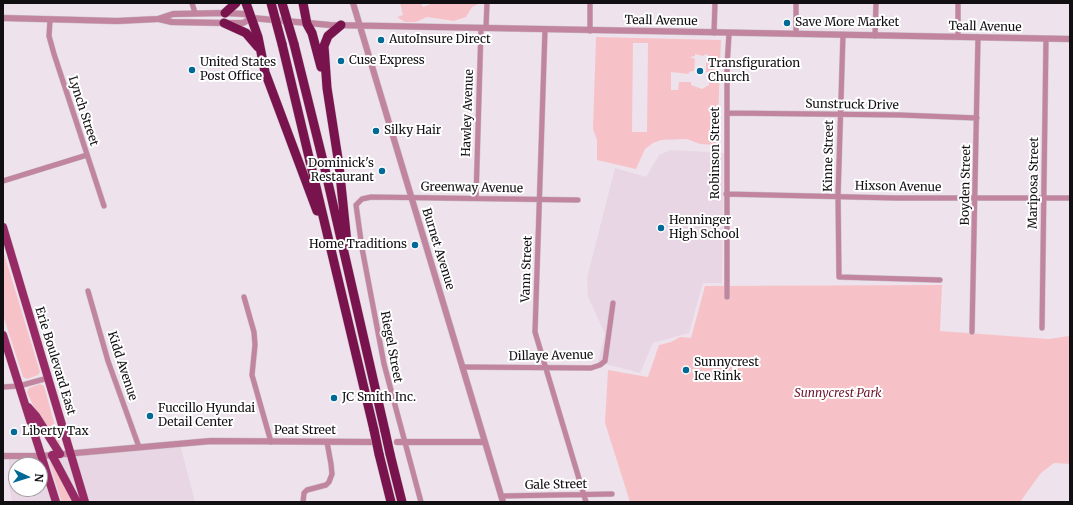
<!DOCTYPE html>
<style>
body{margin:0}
#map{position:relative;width:1073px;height:505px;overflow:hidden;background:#eee3ec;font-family:Merriweather,serif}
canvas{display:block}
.frame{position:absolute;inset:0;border:4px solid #120f12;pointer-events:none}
.north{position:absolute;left:8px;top:457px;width:40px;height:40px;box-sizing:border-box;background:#fff;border:1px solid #a09fa0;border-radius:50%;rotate:94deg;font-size:11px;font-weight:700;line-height:16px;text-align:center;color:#120f12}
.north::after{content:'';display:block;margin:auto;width:14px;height:18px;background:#006996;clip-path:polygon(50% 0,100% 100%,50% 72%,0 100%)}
</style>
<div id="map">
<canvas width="1073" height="505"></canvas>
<div class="frame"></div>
<div class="north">N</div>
</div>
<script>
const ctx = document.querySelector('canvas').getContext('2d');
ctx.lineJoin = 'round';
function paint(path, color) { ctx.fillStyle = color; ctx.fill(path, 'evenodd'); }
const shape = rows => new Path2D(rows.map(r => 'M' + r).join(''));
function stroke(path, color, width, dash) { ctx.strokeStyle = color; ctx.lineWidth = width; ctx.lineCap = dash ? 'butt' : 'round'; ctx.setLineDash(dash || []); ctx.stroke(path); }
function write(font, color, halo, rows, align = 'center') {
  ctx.font = font + ' Merriweather,serif'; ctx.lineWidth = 4; ctx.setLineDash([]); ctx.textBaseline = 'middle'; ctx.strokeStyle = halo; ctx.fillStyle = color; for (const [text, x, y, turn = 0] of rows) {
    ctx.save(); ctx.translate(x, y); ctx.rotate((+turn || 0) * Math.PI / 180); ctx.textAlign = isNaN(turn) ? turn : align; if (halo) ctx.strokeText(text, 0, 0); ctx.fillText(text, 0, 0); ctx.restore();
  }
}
const built = shape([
 [671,150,724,153,722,283,703,283,689,333,653,343,640,373,598,362,605,334,588,297,587,278,615,168,646,177,659,155],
 [180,444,195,502,12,502,9,486,9,456],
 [16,465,40,465,40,489,16,489]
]);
const green = shape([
 [400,3,421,3,423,7,433,3,480,3,472,7,466,17,454,21,427,17,416,22,405,22,397,17,403,15],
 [596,37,721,40,717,145,700,144,687,139,661,140,653,143,645,149,636,169,597,160,597,140,593,129],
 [633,43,648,43,647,132,632,132],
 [695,54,703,56,706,54,709,56,706,59,706,72,709,72,712,77,714,77,713,82,709,82,709,85,702,89,691,85,691,82,679,82,678,90,671,90,671,72,689,74,689,72,694,71,695,59,690,57,695,56],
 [3,250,40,372,38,375,27,379,23,377,3,315],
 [942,285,940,331,1049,339,1069,336,1070,325,1070,464,1054,463,1041,473,1020,502,630,502,605,423,608,370,648,377,659,345,671,342,680,337,691,338,705,286],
 [40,384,44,386,61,448,59,447,33,405,27,392,29,388],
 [53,461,72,502,62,502,50,463]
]);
const minor = shape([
 [192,3,195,13],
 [796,3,796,34],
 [50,20,49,36,54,54,104,206],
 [486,28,487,3],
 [545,30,535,332,586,502],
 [590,31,590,3],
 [714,33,715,3],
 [843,35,838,196,839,277,940,280],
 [875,36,876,3],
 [958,37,958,3],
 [727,113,900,115,977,118],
 [3,181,87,155],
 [726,194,895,198,1070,198],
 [476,198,481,28],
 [88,291,108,361,139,447],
 [244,297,254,332,255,345,252,375,271,442],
 [727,297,727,66,729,34],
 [1042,328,1046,39],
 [972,332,978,37],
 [462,367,591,368,600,365,605,361,606,354,613,303],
 [3,387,19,386,48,378],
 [501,496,612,494],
 [303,502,304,493,307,490,326,485,329,482,332,474,331,464,327,442],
 [421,502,384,364,362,248,356,205,362,199,371,197,578,200]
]);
const tertiary = shape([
 [353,3,503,502],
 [3,18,117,21,158,19,173,14,225,13,245,14,252,18,330,25,1070,39],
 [159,19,172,22,224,23,243,23,252,18],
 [397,442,485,442],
 [3,456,42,456,211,441,372,442]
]);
const primary = shape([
 [3,227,85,502],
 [3,335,56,502],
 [28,407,36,416,60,454],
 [52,455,77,502]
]);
const motorway = shape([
 [246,3,258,37,265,72,317,211],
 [303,3,307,24,312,33,321,67],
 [225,13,236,3],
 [224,23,246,33,258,47],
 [341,25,328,36,324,46,327,88,339,165,347,243],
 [282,44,374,430],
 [294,44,324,165,385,431],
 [379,454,391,502],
 [390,454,402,502]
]);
const motorwayBridge = shape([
 [271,3,282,44],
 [282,3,294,44],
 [374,430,379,454],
 [385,431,390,454]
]);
const markers = [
 [787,23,4,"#006996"],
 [381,40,4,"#006996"],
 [341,61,4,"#006996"],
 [192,70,4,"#006996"],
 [700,71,4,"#006996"],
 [376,131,4,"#006996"],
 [382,171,4,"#006996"],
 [661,228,4,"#006996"],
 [415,245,4,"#006996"],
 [686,370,4,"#006996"],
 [334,398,4,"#006996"],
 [150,416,4,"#006996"],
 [14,432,4,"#006996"]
];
const streetNames = [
 ["Teall Avenue",661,21,1],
 ["Teall Avenue",985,27,1],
 ["Sunstruck Drive",852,105,1],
 ["Lynch Street",83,111,72],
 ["Hawley Avenue",468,113,-88],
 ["Robinson Street",716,153,-90],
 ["Kinne Street",829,156,-89],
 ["Mariposa Street",1034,183,-89],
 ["Boyden Street",966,185,-89],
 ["Hixson Avenue",898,187,1],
 ["Greenway Avenue",472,188,1],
 ["Burnet Avenue",438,249,73],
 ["Vann Street",527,269,-88],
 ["Riegel Street",391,347,79],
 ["Dillaye Avenue",551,356,-1],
 ["Erie Boulevard East",55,361,73],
 ["Kidd Avenue",122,366,72],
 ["Peat Street",305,431],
 ["Gale Street",556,485,-1]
];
const poiNames = [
 ["Save More Market",795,23],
 ["AutoInsure Direct",389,40],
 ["Cuse Express",349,61],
 ["United States",200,63],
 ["Post Office",200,77],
 ["Transfiguration",708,64],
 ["Church",708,78],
 ["Silky Hair",384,131],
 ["Dominick's",374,164,"right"],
 ["Restaurant",374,178,"right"],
 ["Henninger",669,221],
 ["High School",669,235],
 ["Home Traditions",407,245,"right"],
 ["Sunnycrest",694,363],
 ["Ice Rink",694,377],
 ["JC Smith Inc.",342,398],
 ["Fuccillo Hyundai",158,409],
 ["Detail Center",158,423],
 ["Liberty Tax",22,432]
];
const parkNames = [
 ["Sunnycrest Park",838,394]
];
paint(built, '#e8d6e4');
paint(green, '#f7c2c7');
stroke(minor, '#cbc1c9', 6);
stroke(tertiary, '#cbc1c9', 7);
stroke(primary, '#cbc1c9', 9);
stroke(motorway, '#cbc1c9', 10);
stroke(minor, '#c2859f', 5);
stroke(tertiary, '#c2859f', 6);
stroke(primary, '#972a64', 8);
stroke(motorway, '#79134d', 9);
stroke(motorwayBridge, '#cbc1c9', 10, []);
stroke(motorwayBridge, '#79134d', 9);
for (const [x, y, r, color] of markers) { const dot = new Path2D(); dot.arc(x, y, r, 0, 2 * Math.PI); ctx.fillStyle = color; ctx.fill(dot); stroke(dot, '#fff', 1.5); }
write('12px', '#120f12', '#fff', streetNames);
write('12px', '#120f12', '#fff', poiNames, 'left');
write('italic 12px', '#6e162d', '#fff', parkNames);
</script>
